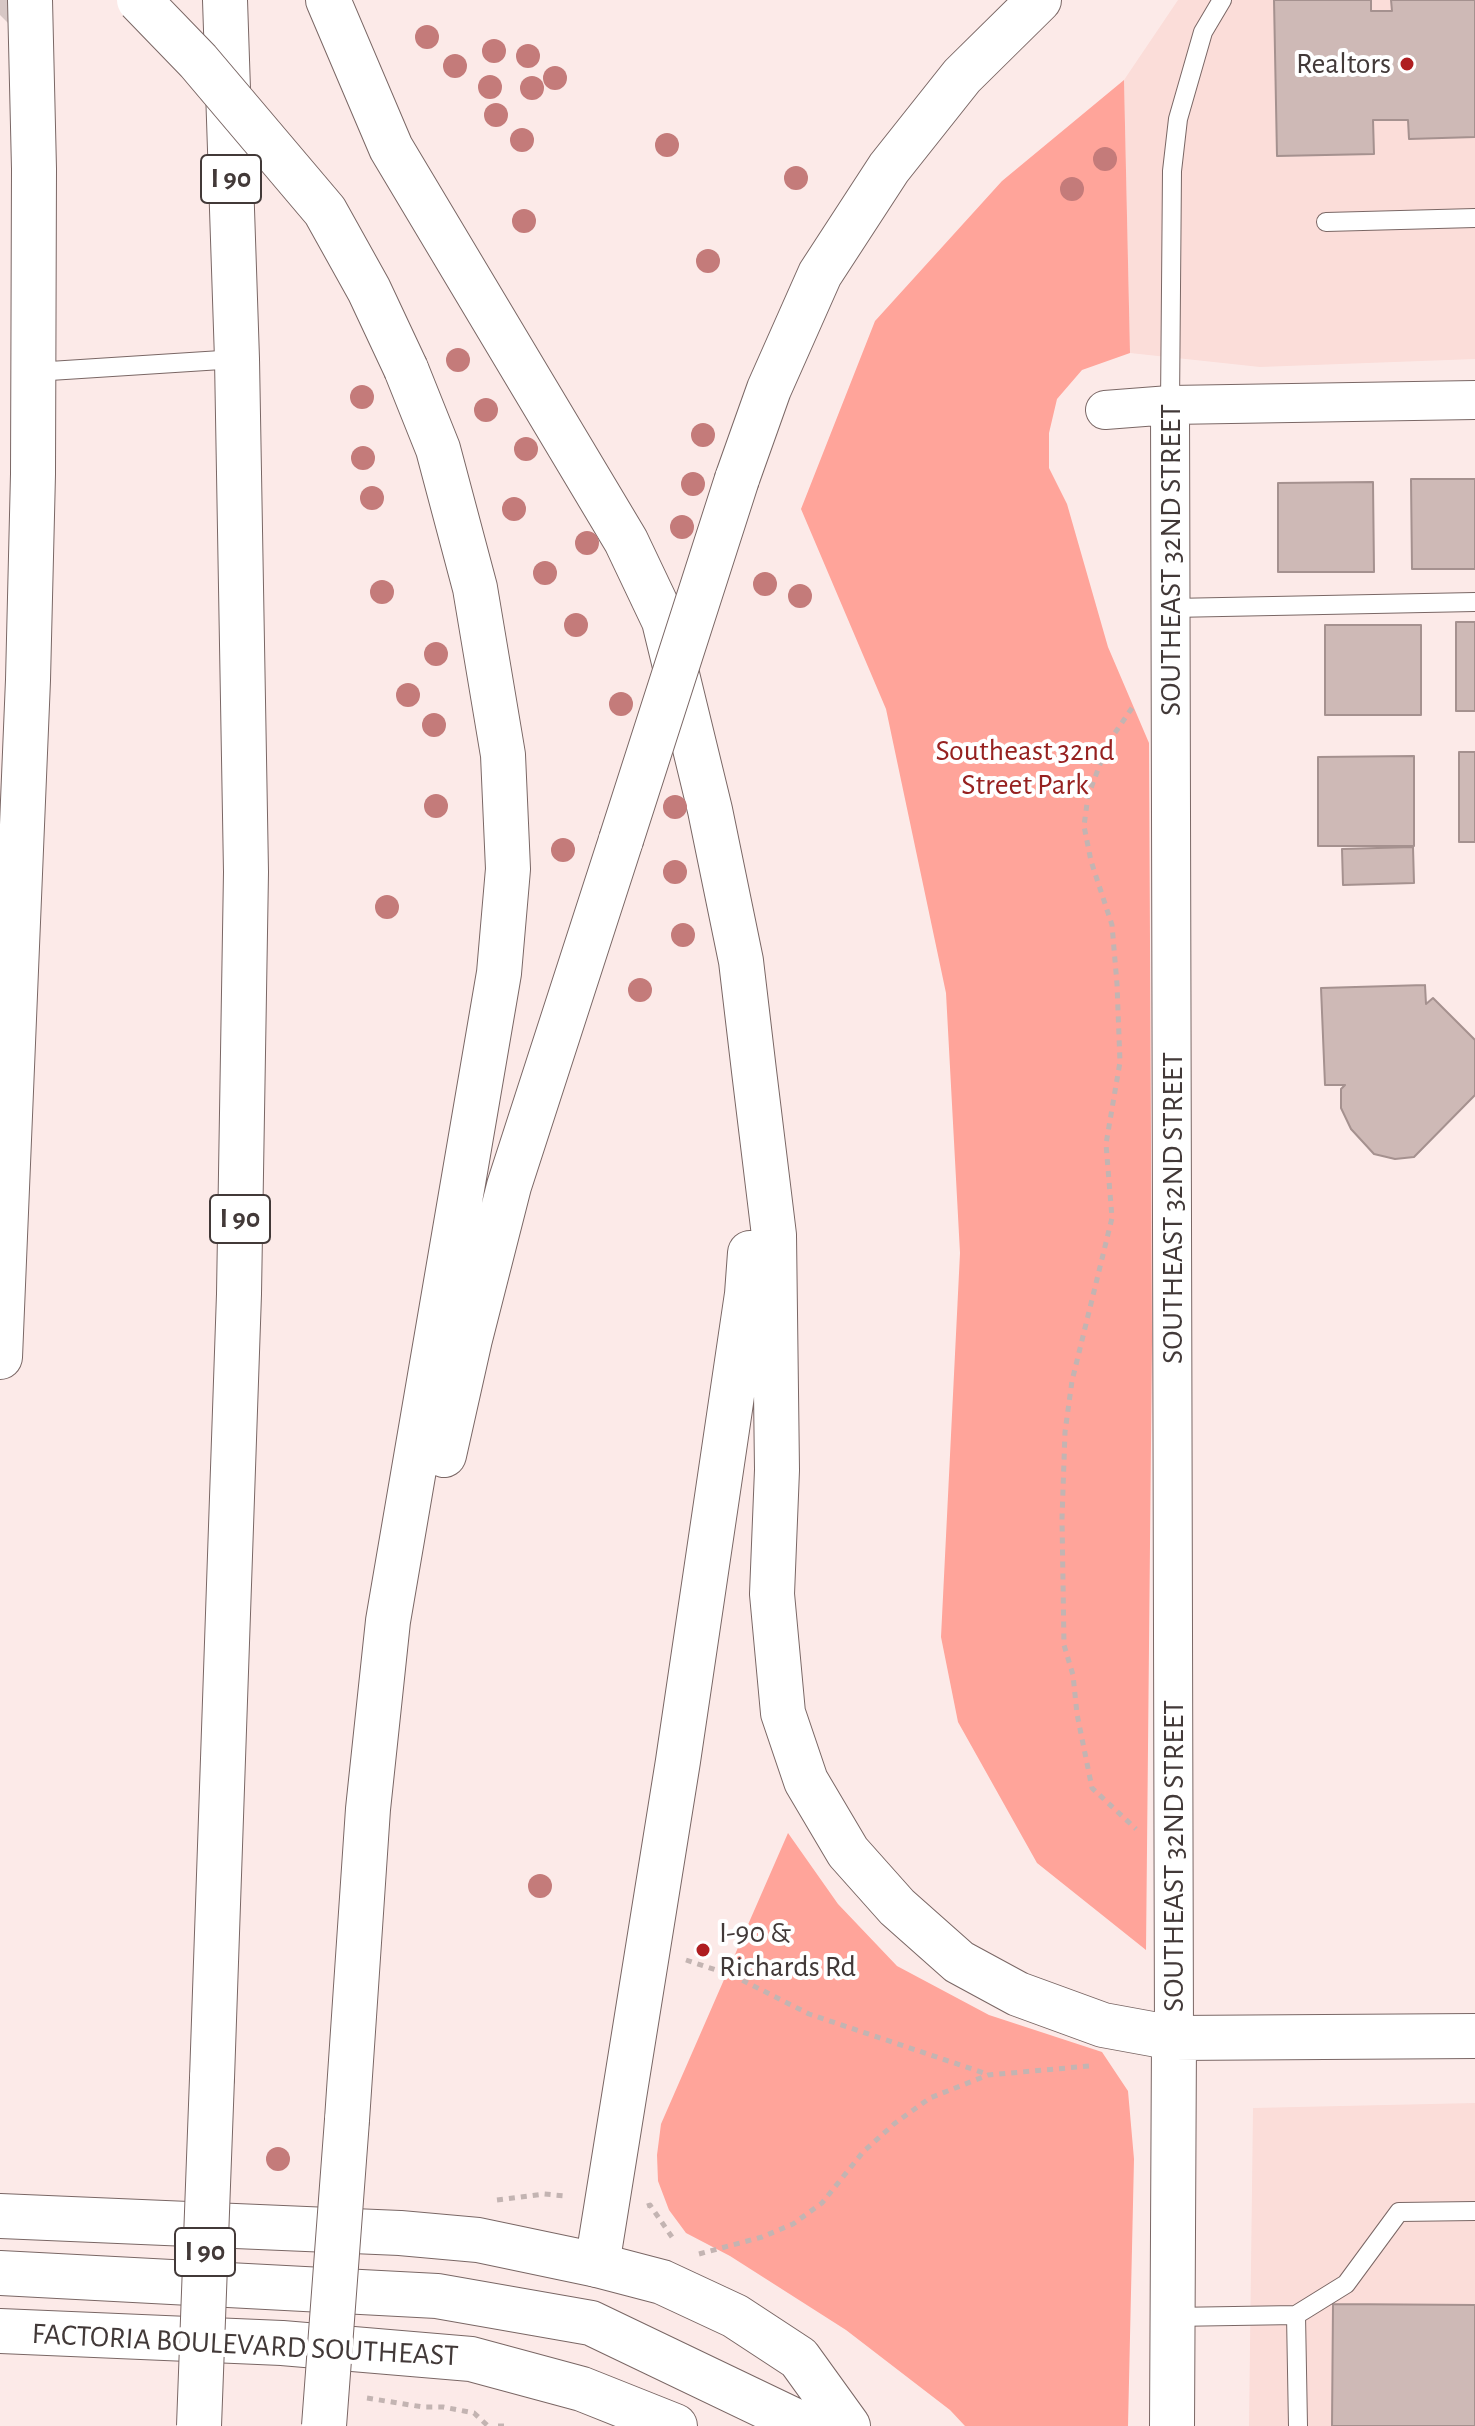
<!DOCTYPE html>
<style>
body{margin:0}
canvas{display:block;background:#fceae8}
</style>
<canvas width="1475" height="2426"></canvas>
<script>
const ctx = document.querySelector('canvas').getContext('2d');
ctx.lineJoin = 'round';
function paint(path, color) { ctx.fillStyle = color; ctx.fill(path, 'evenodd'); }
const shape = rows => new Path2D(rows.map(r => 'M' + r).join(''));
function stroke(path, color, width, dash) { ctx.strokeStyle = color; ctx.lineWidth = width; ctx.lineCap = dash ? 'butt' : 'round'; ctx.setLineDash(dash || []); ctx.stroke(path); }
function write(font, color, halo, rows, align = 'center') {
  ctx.font = font + ' "Alegreya Sans",sans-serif'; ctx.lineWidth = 8; ctx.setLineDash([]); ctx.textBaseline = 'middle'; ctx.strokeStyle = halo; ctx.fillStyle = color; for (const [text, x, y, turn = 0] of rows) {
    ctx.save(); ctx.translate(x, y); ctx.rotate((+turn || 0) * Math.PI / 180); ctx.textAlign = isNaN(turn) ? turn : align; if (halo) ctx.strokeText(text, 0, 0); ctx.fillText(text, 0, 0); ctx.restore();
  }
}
const built = shape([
 [1178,0,1475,0,1475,359,1260,367,1130,353,1124,80],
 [1475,2103,1475,2426,1249,2426,1253,2108]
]);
const green = shape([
 [1124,80,1130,353,1082,370,1057,399,1049,433,1049,468,1067,504,1108,647,1149,743,1152,1341,1146,1950,1037,1863,958,1722,941,1637,960,1253,946,993,886,709,801,509,875,321,1002,181],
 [788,1833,838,1904,897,1966,989,2015,1102,2052,1128,2091,1134,2159,1128,2426,965,2426,950,2410,846,2330,730,2256,686,2233,669,2210,658,2181,657,2155,661,2124]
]);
const building = shape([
 [1274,0,1371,0,1371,11,1392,11,1391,0,1475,0,1475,137,1409,139,1408,120,1373,120,1374,154,1277,156,1274,0],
 [1411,479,1475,479,1475,569,1412,569,1411,479],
 [1373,482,1374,572,1278,572,1278,483,1373,482],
 [1456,622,1475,622,1475,711,1456,711,1456,622],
 [1325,625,1421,625,1421,715,1325,715,1325,625],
 [1459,752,1475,752,1475,842,1459,842,1459,752],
 [1414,756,1414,846,1318,846,1318,757,1414,756],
 [1413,847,1414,883,1343,885,1342,849,1413,847],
 [1425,985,1426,1004,1433,998,1475,1040,1475,1095,1414,1157,1395,1159,1374,1154,1351,1129,1341,1108,1341,1089,1345,1085,1325,1085,1321,988,1425,985],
 [1333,2304,1475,2305,1475,2426,1332,2426,1333,2304]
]);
const motorwayTunnel = shape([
 [0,15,15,0]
]);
const path = shape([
 [1132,708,1108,743,1088,796,1084,826,1091,861,1112,925,1117,984,1120,1062,1106,1144,1112,1218,1072,1381,1065,1432,1062,1519,1064,1645,1073,1675,1077,1714,1092,1788,1136,1829],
 [686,1960,734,1976,809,2014,987,2074],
 [497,2200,544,2194,566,2196],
 [647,2206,650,2205,674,2240],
 [699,2254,762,2237,793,2224,822,2203,863,2152,894,2124,930,2098,988,2075,1089,2066],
 [367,2398,423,2407,443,2407,474,2413,488,2426],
 [498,2426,504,2426]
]);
const service = shape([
 [1326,222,1475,218],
 [34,372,237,359],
 [1170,405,1172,171,1178,119,1203,32,1222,0],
 [1172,608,1475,602],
 [1296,2315,1298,2426],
 [1172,2317,1296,2315,1346,2284,1399,2212,1475,2211]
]);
const minor = shape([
 [1170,405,1174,2038],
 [1105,410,1170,405,1475,400]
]);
const tertiary = shape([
 [1172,2426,1174,2038,1475,2036]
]);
const secondary = shape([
 [0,2216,400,2233,478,2240,597,2265,662,2282,735,2316,799,2358,848,2426],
 [0,2273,437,2296,591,2323,806,2426],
 [0,2331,282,2343,471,2359,582,2389,675,2426]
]);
const motorway = shape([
 [328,0,391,148,626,541,664,621,710,810,741,961,754,1071,774,1235,777,1470,772,1594,783,1713,806,1781,848,1852,897,1907,959,1962,1018,1994,1103,2025,1174,2038],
 [737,479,769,389,820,274,889,168,962,76,1039,0],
 [0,1357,28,680,33,474,34,169,30,0],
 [444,1455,470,1339,509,1186,621,840],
 [212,2078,239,1294,246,872,237,359,225,0],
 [347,2120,368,1809,388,1621,499,973,508,869,503,755,475,588,438,449,406,369],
 [597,2265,678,1761,747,1294,750,1253]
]);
const motorwayBridge = shape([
 [139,0,198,61,325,211,369,290,406,369],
 [621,840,737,479],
 [199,2426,212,2078],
 [324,2426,347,2120]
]);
const trees = [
 [427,37],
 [494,51],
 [528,56],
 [455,66],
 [555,78],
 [490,87],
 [532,88],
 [496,115],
 [522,140],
 [667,145],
 [1105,159],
 [796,178],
 [1072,189],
 [524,221],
 [708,261],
 [458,360],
 [362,397],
 [486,410],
 [703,435],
 [526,449],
 [363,458],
 [693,484],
 [372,498],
 [514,509],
 [682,527],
 [587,543],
 [545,573],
 [765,584],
 [382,592],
 [800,596],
 [576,625],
 [436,654],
 [408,695],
 [621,704],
 [434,725],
 [436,806],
 [675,807],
 [563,850],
 [675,872],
 [387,907],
 [683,935],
 [640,990],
 [540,1886],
 [278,2159]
];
const markers = [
 [1407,64,8,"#af1d20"],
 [703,1950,8,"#af1d20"]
];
const shields = [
 [231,179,60],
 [240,1219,60],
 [205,2252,60]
];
const shieldNames = [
 ["I 90",231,179],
 ["I 90",240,1219],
 ["I 90",205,2252]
];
const poiNames = [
 ["Realtors",1391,64],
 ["I-90 &",719,1933,"left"],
 ["Richards Rd",719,1967,"left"]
];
const streetNames = [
 ["SOUTHEAST 32ND STREET",1171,560,-90],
 ["SOUTHEAST 32ND STREET",1173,1208,-90],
 ["SOUTHEAST 32ND STREET",1174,1856,-90],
 ["FACTORIA BOULEVARD SOUTHEAST",245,2345,3]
];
const parkNames = [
 ["Southeast 32nd",1025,751],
 ["Street Park",1025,785]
];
paint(built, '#fbddd9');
paint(green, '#ffa49a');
paint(building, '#ceb9b6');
stroke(building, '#a5918f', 2);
stroke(motorwayTunnel, '#d7c7c5', 44, [44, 22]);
stroke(service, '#7a6765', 20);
stroke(minor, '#7a6765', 40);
stroke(tertiary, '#7a6765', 46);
stroke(secondary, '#7a6765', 46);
stroke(motorway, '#7a6765', 46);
stroke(path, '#c3b4b2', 5, [6, 6]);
stroke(service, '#fff', 18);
stroke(minor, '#fff', 38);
stroke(tertiary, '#fff', 44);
stroke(secondary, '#fff', 44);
stroke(motorway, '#fff', 44);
stroke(motorwayBridge, '#7a6765', 46, []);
stroke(motorwayBridge, '#fff', 44);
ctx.fillStyle = '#c47b7a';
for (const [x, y] of trees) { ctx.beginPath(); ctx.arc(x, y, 12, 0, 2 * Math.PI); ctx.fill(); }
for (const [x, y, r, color] of markers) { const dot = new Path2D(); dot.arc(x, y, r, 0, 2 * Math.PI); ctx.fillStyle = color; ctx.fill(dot); stroke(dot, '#fff', 3); }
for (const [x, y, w] of shields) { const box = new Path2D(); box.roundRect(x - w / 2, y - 24, w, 48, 6); ctx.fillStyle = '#fff'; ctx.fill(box); stroke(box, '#423938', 2); }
write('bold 28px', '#423938', null, shieldNames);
write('30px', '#423938', '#fff', poiNames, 'right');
write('30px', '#423938', '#fff', streetNames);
write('30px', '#962120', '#fff', parkNames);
</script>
